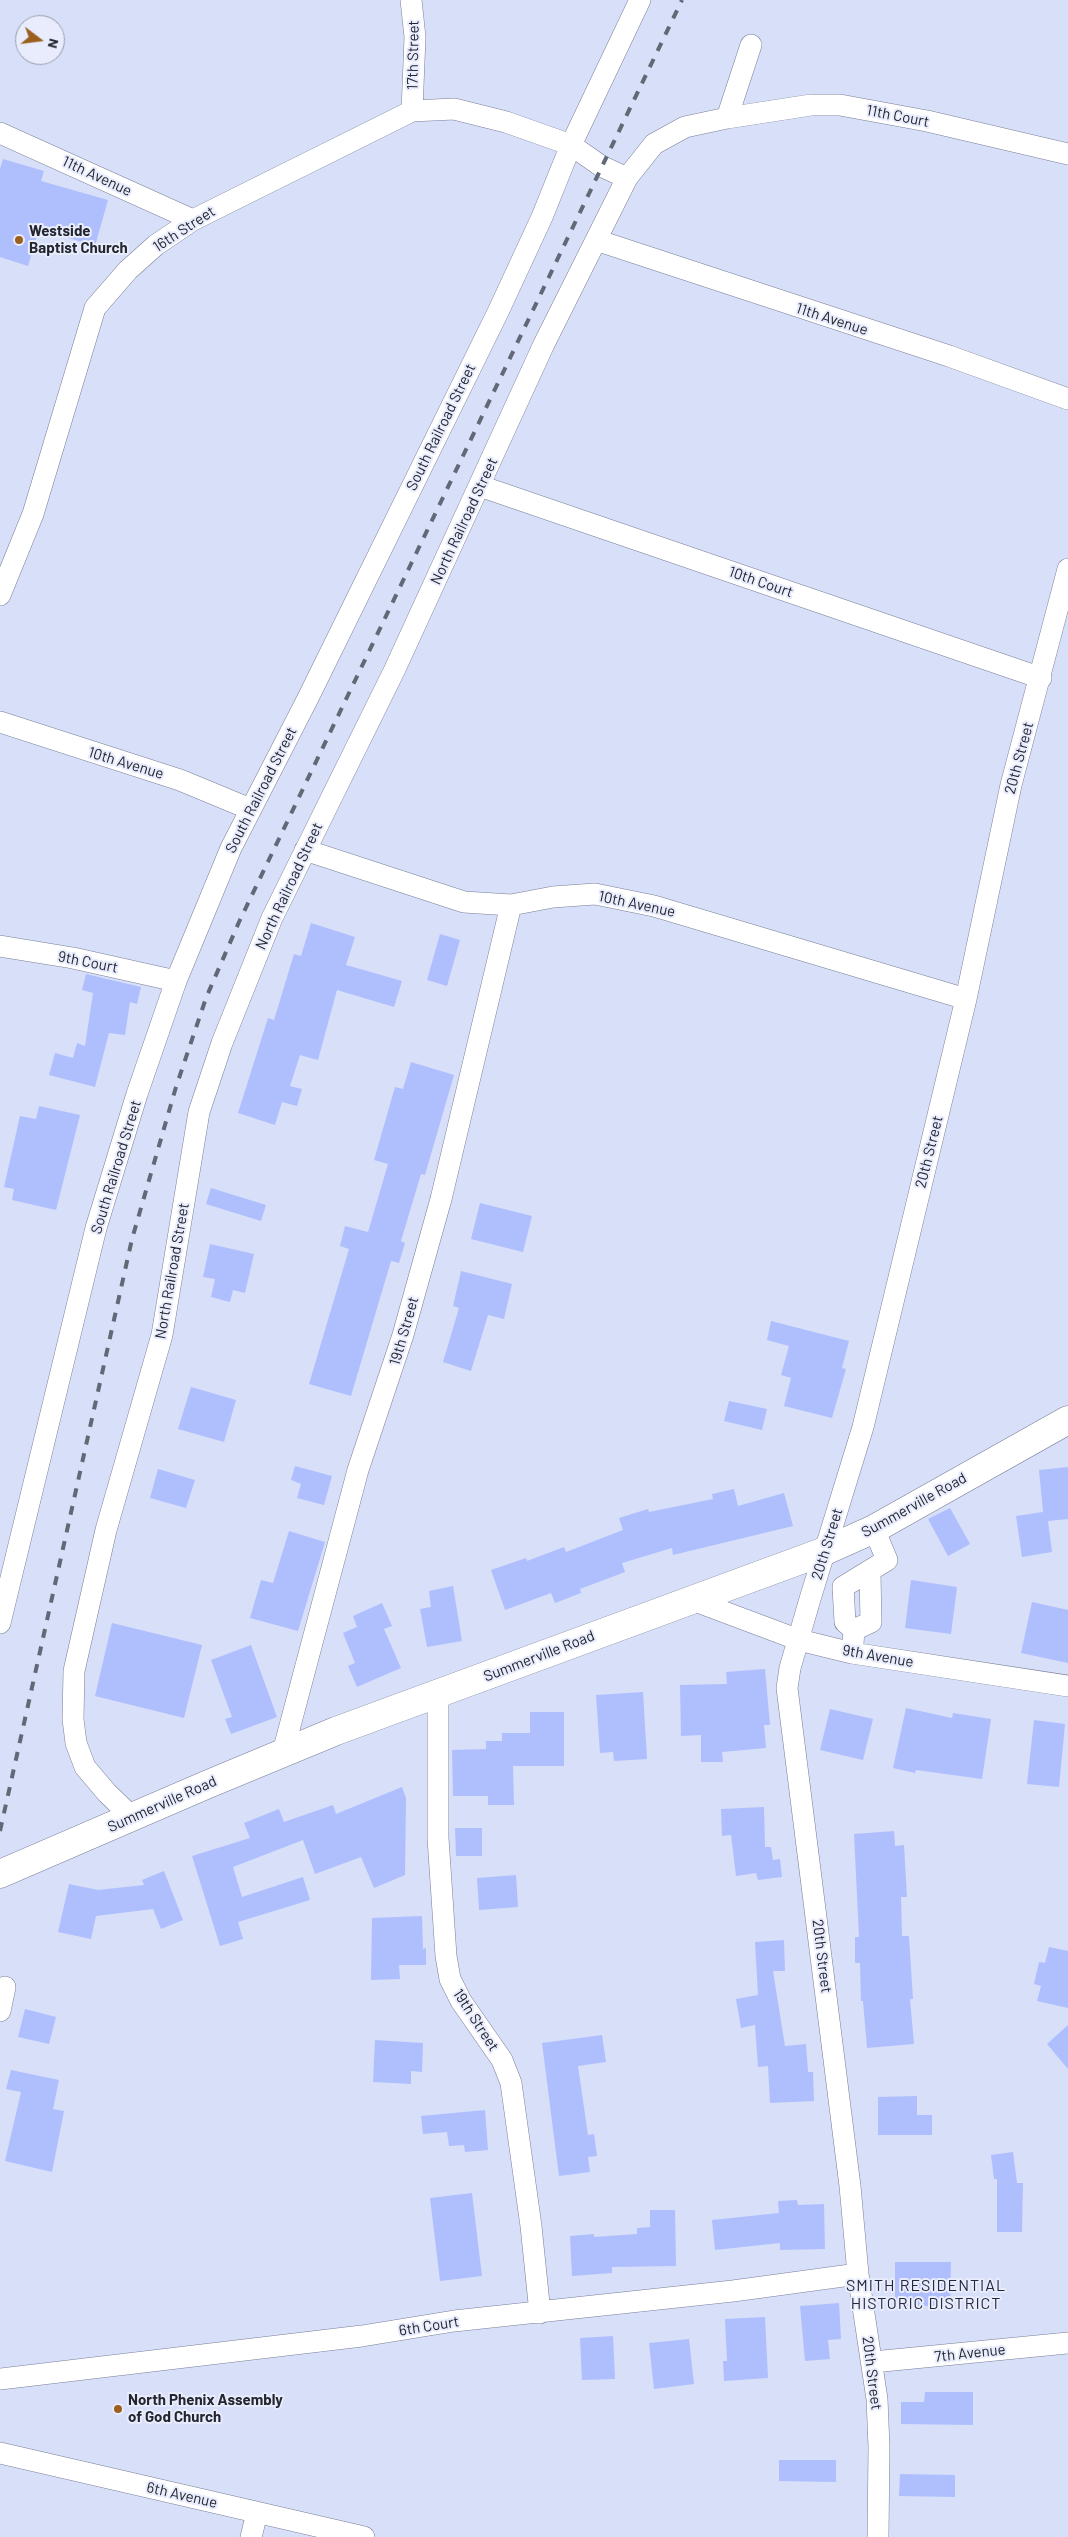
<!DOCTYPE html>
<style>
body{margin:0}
#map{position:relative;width:1068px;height:2537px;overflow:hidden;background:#d7dff9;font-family:Barlow,sans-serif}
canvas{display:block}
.north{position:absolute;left:15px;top:15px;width:50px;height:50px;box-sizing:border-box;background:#e8ecfc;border:1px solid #999daa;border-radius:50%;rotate:105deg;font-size:14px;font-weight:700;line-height:20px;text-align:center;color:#23262f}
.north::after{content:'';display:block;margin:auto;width:18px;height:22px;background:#9b6020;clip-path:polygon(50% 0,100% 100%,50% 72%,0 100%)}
</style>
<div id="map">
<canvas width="1068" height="2537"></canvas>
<div class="north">N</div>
</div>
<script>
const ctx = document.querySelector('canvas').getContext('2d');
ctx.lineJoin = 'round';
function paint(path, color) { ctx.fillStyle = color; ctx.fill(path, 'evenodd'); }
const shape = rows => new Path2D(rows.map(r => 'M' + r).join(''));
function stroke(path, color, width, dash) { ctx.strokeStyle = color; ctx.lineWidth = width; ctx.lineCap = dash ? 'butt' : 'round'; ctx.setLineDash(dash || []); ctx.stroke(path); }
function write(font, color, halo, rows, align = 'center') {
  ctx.font = font + ' Barlow,sans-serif'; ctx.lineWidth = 4; ctx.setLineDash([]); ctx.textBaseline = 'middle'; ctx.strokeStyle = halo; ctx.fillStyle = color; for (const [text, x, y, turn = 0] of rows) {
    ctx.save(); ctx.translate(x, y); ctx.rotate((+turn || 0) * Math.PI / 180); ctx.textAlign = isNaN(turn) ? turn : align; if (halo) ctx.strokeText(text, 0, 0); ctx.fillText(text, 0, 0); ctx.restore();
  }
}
const building = shape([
 [3,159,44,171,41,181,108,200,95,246,39,229,28,266,0,257,0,169],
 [311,923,355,937,346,965,402,981,394,1007,337,990,318,1060,300,1055,290,1086,302,1089,297,1106,282,1102,275,1125,238,1113,268,1018,274,1020,294,954,301,956],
 [440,934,460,940,447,986,427,980],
 [86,974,141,987,137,1004,130,1002,125,1035,109,1033,95,1087,49,1075,55,1053,73,1058,77,1043,85,1046,93,993,82,990],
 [411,1062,454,1075,425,1175,421,1174,401,1241,405,1243,399,1263,391,1261,351,1396,309,1384,349,1249,340,1246,345,1226,368,1232,388,1164,374,1160,395,1087,403,1089],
 [39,1106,80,1115,56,1210,12,1200,14,1189,4,1187,20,1116,36,1119],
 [211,1188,266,1205,261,1221,206,1204],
 [480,1203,532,1216,523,1252,471,1239],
 [210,1244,254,1254,245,1293,233,1290,230,1302,211,1297,215,1279,203,1277],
 [461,1271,512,1284,504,1319,488,1315,471,1371,443,1362,459,1308,453,1306],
 [771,1321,849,1341,842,1368,846,1369,832,1418,784,1406,791,1378,781,1375,789,1346,767,1340],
 [191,1387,236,1400,224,1442,178,1429],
 [729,1401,767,1409,762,1430,724,1421],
 [295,1466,332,1476,324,1505,297,1498,301,1484,291,1480],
 [1068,1467,1068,1519,1048,1521,1052,1552,1022,1557,1016,1516,1043,1512,1039,1470],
 [158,1469,195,1480,186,1508,150,1498],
 [734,1489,738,1506,784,1493,793,1526,673,1555,672,1548,622,1563,625,1572,580,1589,581,1593,555,1603,551,1593,505,1610,491,1570,526,1558,527,1561,564,1547,566,1552,623,1530,619,1518,648,1509,649,1512,713,1499,712,1494],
 [950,1508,970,1544,948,1556,928,1519],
 [289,1531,325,1542,298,1631,250,1618,261,1580,273,1583],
 [911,1580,957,1587,951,1634,905,1628],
 [453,1586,462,1641,427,1647,420,1609,431,1607,429,1591],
 [1032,1602,1068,1610,1068,1663,1021,1653],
 [382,1603,392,1626,384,1629,401,1668,357,1687,348,1666,355,1663,343,1633,357,1627,353,1616],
 [112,1623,202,1645,184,1718,95,1696],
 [251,1645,277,1717,231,1734,225,1719,232,1717,211,1660],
 [765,1669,770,1725,764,1725,766,1748,722,1752,723,1762,701,1762,701,1735,681,1736,680,1685,727,1684,726,1672],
 [643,1692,647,1759,614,1761,613,1752,600,1753,596,1695],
 [906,1708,952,1718,953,1713,991,1719,982,1779,916,1770,915,1773,893,1768],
 [830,1709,873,1719,863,1760,820,1750],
 [530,1712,564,1712,564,1766,513,1766,514,1805,488,1805,488,1796,453,1796,452,1750,486,1749,486,1741,502,1741,502,1733,530,1733],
 [1034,1720,1065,1724,1059,1787,1027,1784],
 [402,1787,406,1798,405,1875,374,1888,361,1857,315,1874,303,1840,233,1867,242,1897,303,1877,310,1900,238,1922,243,1939,220,1946,192,1856,250,1838,244,1823,279,1809,284,1822,333,1805,336,1814],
 [764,1807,765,1847,771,1847,773,1860,780,1859,782,1877,758,1880,756,1873,736,1876,731,1835,722,1836,721,1809],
 [455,1828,482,1828,482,1856,456,1856],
 [894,1831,895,1846,904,1845,907,1897,901,1897,902,1936,909,1936,913,1999,910,1999,914,2044,867,2048,863,2001,861,2001,860,1963,855,1963,855,1937,859,1937,854,1834],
 [164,1871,183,1920,161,1929,153,1909,96,1916,91,1939,58,1932,69,1884,98,1890,144,1885,142,1880],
 [516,1875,518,1907,479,1910,477,1878],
 [422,1916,423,1949,426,1948,426,1965,399,1965,400,1979,371,1980,372,1918],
 [784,1940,785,1971,773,1971,785,2046,806,2044,808,2072,813,2072,814,2101,770,2103,768,2066,758,2067,755,2025,741,2028,736,1999,758,1995,755,1942],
 [1049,1947,1068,1951,1068,2008,1037,2001,1041,1986,1034,1984,1039,1962,1045,1963],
 [25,2009,56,2017,49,2044,18,2037],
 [1068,2025,1068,2069,1047,2044],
 [602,2035,606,2062,578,2066,588,2135,594,2134,597,2156,588,2157,590,2172,559,2176,542,2043],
 [375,2040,423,2043,422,2072,411,2071,411,2084,373,2082],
 [11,2070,59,2080,53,2109,64,2111,52,2172,5,2161,21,2092,6,2089],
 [917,2096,917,2115,932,2115,932,2135,878,2135,878,2097],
 [485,2110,488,2150,465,2152,464,2145,449,2146,447,2132,423,2134,421,2116],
 [1013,2152,1017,2183,1023,2183,1022,2232,997,2232,997,2179,994,2179,991,2155],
 [472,2193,482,2276,440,2281,430,2198],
 [797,2200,798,2205,824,2204,825,2249,780,2250,780,2243,715,2250,712,2220,779,2213,778,2201],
 [650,2210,675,2210,676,2266,612,2267,612,2273,572,2276,570,2236,594,2234,594,2237,637,2234,637,2228,650,2227],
 [895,2262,951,2262,950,2306,895,2306],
 [839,2303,841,2339,828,2340,830,2359,805,2361,800,2306],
 [765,2317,768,2378,724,2381,723,2361,727,2361,725,2319],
 [613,2336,615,2379,582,2380,580,2338],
 [689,2339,694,2384,654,2389,649,2343],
 [925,2392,973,2392,973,2425,901,2424,901,2402,924,2402],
 [779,2460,836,2460,836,2482,779,2481],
 [900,2474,955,2475,955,2497,899,2496]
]);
const minor = shape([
 [411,0,415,37,412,111],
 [727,118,811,105,840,105,927,121,1068,154],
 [0,133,193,220],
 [596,240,949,356,1068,399],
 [480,486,1041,678],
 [0,595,33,514,95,308,128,270,156,245,193,220,412,111,454,109,506,122,571,145,601,166,627,178],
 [0,722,180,780,250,809],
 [305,850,464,902,511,905,553,897,595,894,654,906,966,999],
 [0,946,73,958,176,981],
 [695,1601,799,1640,852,1653,1068,1686],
 [0,1623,96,1228,137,1094,176,981,231,848,308,698,498,312,542,217,571,145,640,0],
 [854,1630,845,1622,843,1587,887,1560,874,1529],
 [853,1644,854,1630,871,1622,870,1573],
 [438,1695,438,1838,446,1956,450,1979,461,2001,502,2060,511,2083,531,2226,540,2313],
 [283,1752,358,1470,403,1335,441,1199,511,905],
 [132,1817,107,1793,85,1767,76,1743,73,1719,74,1671,106,1530,162,1335,199,1112,222,1043,272,918,394,671,544,344,627,178,654,144,685,127,727,118,751,45],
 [0,2011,5,1987],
 [873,2362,1068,2343],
 [0,2379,362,2336,454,2321,733,2291,858,2274],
 [0,2453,364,2537],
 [251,2537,257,2513],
 [878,2537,879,2447,877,2399,858,2274,850,2186,787,1688,790,1668,810,1599,863,1427,966,999,1011,785,1068,569]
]);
const major = shape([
 [0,1874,206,1785,336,1731,825,1551,874,1529,1068,1420]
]);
const rail = shape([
 [0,1831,132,1239,176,1087,206,998,239,922,682,0]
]);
const markers = [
 [19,240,5,"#9b6020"],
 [118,2409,5,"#9b6020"]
];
const streetNames = [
 ["17th Street",413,55,-89],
 ["11th Court",898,116,11],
 ["11th Avenue",97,176,25],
 ["16th Street",184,229,-33],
 ["11th Avenue",832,319,18],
 ["South Railroad Street",441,427,-64],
 ["North Railroad Street",464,521,-65],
 ["10th Court",761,582,19],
 ["20th Street",1019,758,-75],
 ["10th Avenue",126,763,17],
 ["South Railroad Street",261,790,-63],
 ["North Railroad Street",289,886,-65],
 ["10th Avenue",637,904,12],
 ["9th Court",88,962,11],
 ["20th Street",929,1152,-76],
 ["South Railroad Street",116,1167,-73],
 ["North Railroad Street",172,1271,-80],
 ["19th Street",404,1331,-74],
 ["Summerville Road",914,1505,-29],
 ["20th Street",827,1544,-73],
 ["Summerville Road",539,1656,-21],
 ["9th Avenue",878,1656,10],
 ["Summerville Road",162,1804,-24],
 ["20th Street",822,1956,83],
 ["19th Street",476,2020,57],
 ["6th Court",429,2326,-9],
 ["7th Avenue",970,2353,-6],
 ["20th Street",872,2373,83],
 ["6th Avenue",182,2495,13]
];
const poiNames = [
 ["Westside",29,231],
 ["Baptist Church",29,248],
 ["North Phenix Assembly",128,2400],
 ["of God Church",128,2417]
];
const neighbourhoodNames = [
 ["SMITH RESIDENTIAL",926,2286],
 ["HISTORIC DISTRICT",926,2304]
];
paint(building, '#afbffe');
stroke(minor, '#797f97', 22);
stroke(major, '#797f97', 29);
stroke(minor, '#fff', 21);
stroke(major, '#fff', 28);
stroke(rail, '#636877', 4, [9, 9]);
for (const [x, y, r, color] of markers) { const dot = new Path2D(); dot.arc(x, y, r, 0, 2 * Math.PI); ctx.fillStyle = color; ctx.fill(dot); stroke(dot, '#e8ecfc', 2); }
write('15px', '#23262f', '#e8ecfc', streetNames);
write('bold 15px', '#23262f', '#e8ecfc', poiNames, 'left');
ctx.letterSpacing = '1px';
write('16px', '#24293c', '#e8ecfc', neighbourhoodNames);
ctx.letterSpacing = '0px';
</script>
